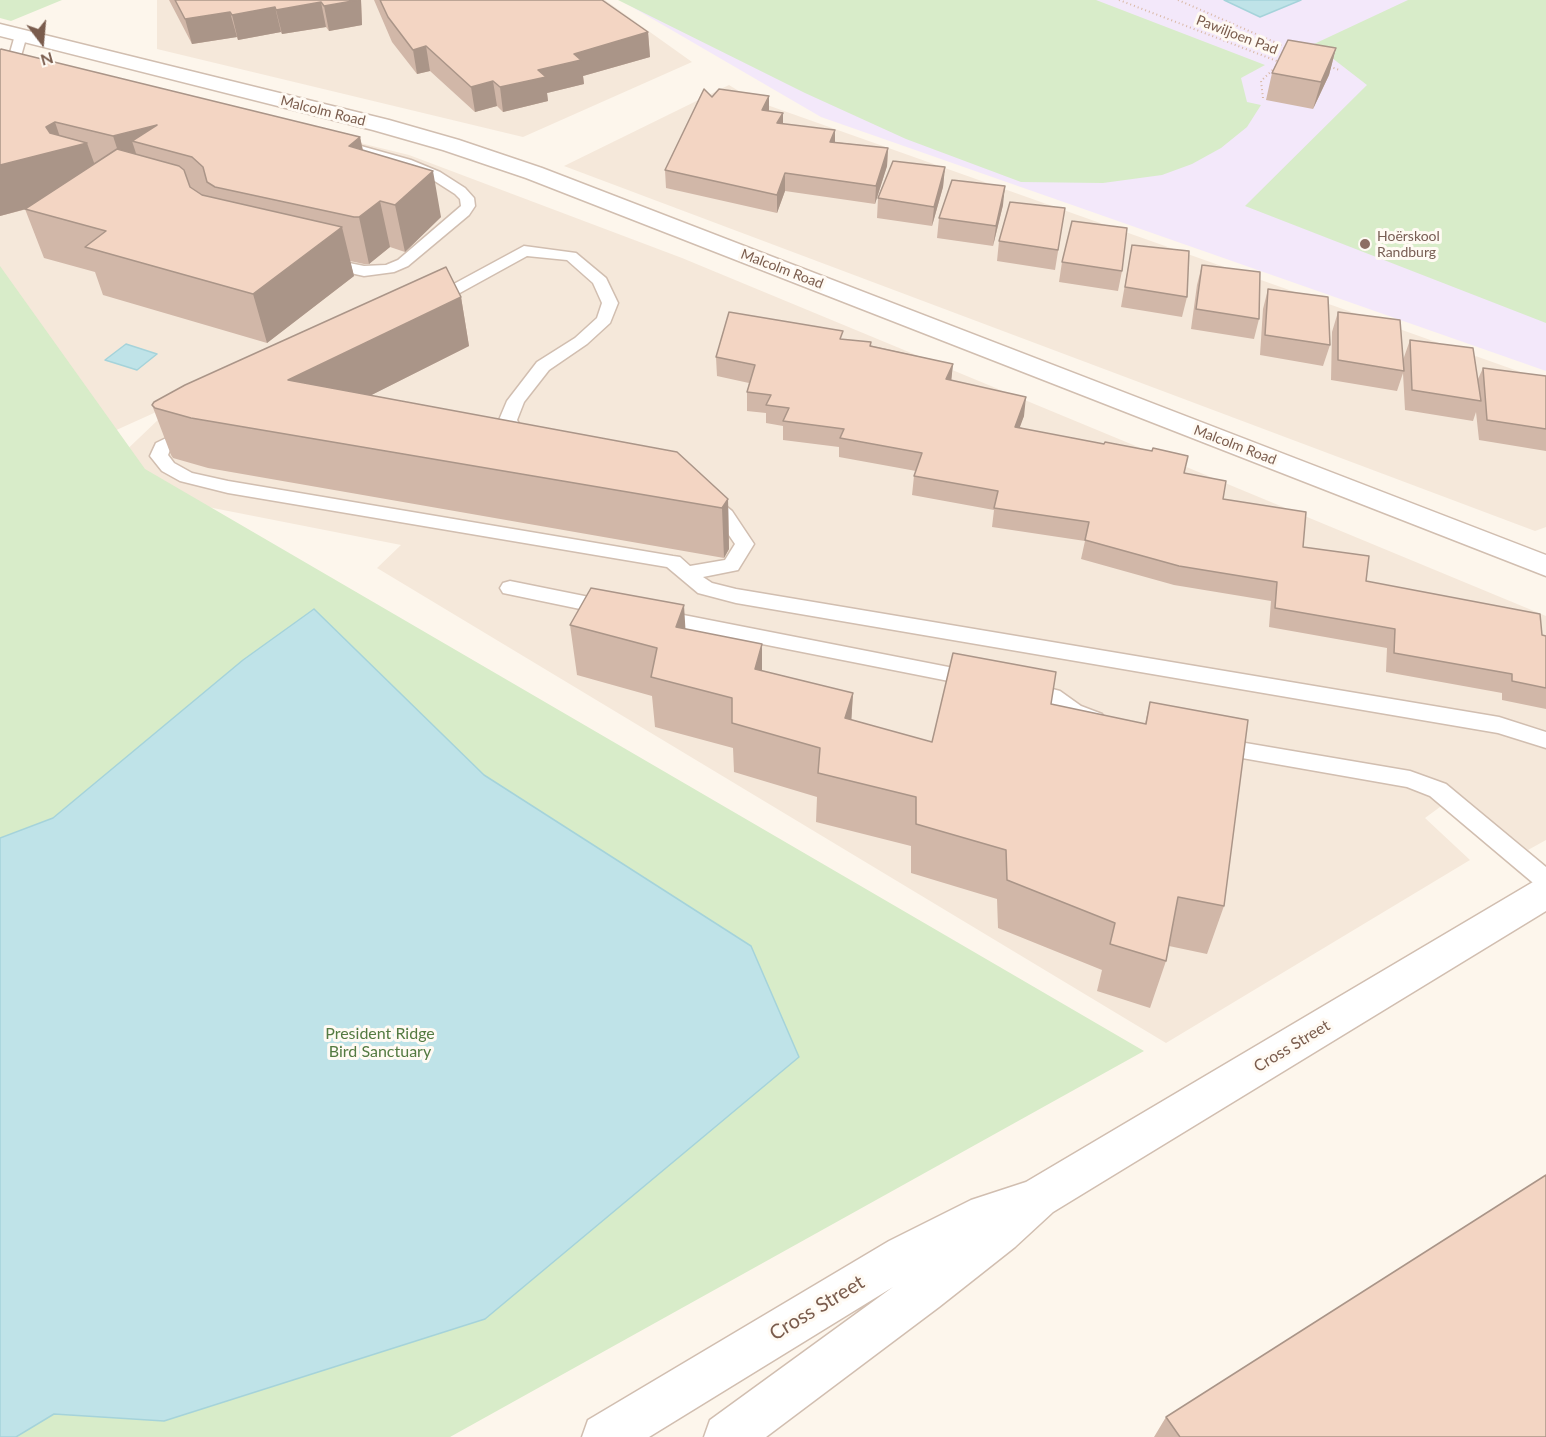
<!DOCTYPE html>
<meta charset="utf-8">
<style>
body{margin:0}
#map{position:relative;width:1546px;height:1437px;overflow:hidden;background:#fdf6ec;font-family:Lato,sans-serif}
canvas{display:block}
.north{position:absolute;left:12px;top:12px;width:60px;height:60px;-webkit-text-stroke:4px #fffaf3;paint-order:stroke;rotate:164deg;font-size:16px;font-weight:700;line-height:24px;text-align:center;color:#7a5c4d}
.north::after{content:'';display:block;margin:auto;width:21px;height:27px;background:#7a5c4d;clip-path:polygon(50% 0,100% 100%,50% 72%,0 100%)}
</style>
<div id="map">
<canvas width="1546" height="1437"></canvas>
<div class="north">N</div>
</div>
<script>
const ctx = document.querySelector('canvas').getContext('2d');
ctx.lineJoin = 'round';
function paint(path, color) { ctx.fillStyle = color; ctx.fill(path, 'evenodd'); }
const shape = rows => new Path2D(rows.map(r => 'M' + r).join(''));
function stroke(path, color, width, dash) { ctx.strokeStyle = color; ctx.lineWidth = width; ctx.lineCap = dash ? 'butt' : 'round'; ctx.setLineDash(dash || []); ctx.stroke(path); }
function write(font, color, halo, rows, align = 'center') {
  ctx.font = font + ' Lato,sans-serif'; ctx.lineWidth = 6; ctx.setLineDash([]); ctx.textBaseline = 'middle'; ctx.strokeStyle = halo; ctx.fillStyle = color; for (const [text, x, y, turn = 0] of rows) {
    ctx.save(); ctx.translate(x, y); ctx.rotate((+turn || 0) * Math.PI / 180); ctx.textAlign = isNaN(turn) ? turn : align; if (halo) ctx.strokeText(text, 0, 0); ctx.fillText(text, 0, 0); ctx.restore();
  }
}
const residential = shape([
 [157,0,605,0,692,62,523,137,157,49],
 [14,58,409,155,682,258,1546,616,1546,840,1528,850,1459,793,1425,818,1470,860,1166,1043,377,568,401,545,152,496,116,460,161,417,238,375,81,446,0,309,0,61],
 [729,85,753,100,1546,381,1546,527,1535,531,564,166]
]);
const education = shape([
 [620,0,1546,0,1546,371,821,117]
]);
const green = shape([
 [0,0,62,0,11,21,0,18],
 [618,0,1096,0,1265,65,1241,78,1247,102,1261,105,1247,127,1221,148,1192,164,1162,175,1103,183,1021,182,906,139,805,93],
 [1408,0,1546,0,1546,323,1245,206,1367,85,1314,44],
 [0,266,145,469,1144,1051,450,1437,0,1437]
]);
const water = shape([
 [1224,0,1301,0,1260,17,1224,0],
 [126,344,157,354,137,370,105,360,126,344],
 [314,609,484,775,751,946,799,1057,485,1319,164,1421,54,1414,16,1437,0,1437,0,838,53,818,243,660,314,609]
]);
const path = shape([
 [1119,0,1282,63],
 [1178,0,1279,44,1289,51],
 [1326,65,1339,70],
 [1263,98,1261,81,1279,64]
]);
const lane = shape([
 [21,31,27,35,21,56,23,61,37,66,39,69,37,72,27,72,13,66,9,56,15,35,21,31],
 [336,139,411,160,440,172,465,188,474,198,475,206,469,215,408,266,394,272,364,276,319,266,316,263,319,260,324,258,364,266,386,265,398,260,461,206,460,199,455,194,430,178,401,166,331,146,329,143,331,140,336,139],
 [524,246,576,253,606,278,618,303,610,323,587,344,549,370,524,402,517,420,530,444,527,448,521,450,515,448,499,420,507,401,537,362,575,338,597,318,602,303,593,283,567,260,527,256,438,305,426,305,424,302,426,299,524,246],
 [193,425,199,426,202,430,199,434,170,450,168,455,174,463,192,473,228,481,673,556,680,557,690,566,725,560,735,544,718,519,701,502,704,498,710,496,716,498,732,511,754,544,738,570,703,577,712,583,736,589,1499,717,1546,732,1546,748,1498,733,736,603,698,593,667,567,228,493,180,481,162,471,150,456,156,443,193,425],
 [510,581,609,601,616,603,619,608,616,613,609,615,503,593,500,588,503,583,510,581],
 [658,610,974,672,981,674,984,679,981,684,974,686,651,622,648,617,651,612,658,610],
 [1026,682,1060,691,1081,706,1102,714,1106,720,1102,726,1095,728,1067,716,1047,702,1019,695,1016,690,1019,685,1026,682],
 [1216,738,1410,771,1446,784,1546,867,1546,889,1538,887,1430,796,1407,787,1208,752,1205,746,1208,740,1216,738]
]);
const street = shape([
 [0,24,389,120,459,140,542,168,1546,555,1546,576,526,178,443,150,373,130,0,36,0,24],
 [1546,878,1546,911,1053,1212,1015,1247,939,1307,766,1437,704,1437,710,1420,893,1287,649,1437,582,1437,588,1420,889,1241,971,1200,1026,1182,1533,882,1546,878]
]);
const wall = shape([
 [169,0,361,0,362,25,329,31,326,27,282,34,281,32,238,40,237,37,192,44],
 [374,0,602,0,648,32,650,57,583,76,584,84,547,93,548,101,503,112,497,106,475,112,430,71,417,74,392,42],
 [1336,48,1329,75,1313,109,1266,100,1272,73],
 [0,50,360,137,363,150,441,217,405,252,390,247,369,264,364,264,350,261,354,276,267,343,103,295,95,272,44,258,25,209,27,209,0,216],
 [769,96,769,111,783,124,835,142,888,148,887,166,875,204,785,191,777,213,666,188,665,170,712,97],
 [945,167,943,187,932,226,877,218,878,198],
 [1003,205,993,246,937,238,939,218],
 [1065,208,1055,270,997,261,999,241],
 [1132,245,1187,297,1182,317,1121,307],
 [1062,262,1122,271,1118,291,1059,282],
 [1202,265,1259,319,1254,339,1191,329,1197,285],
 [1268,289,1330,345,1323,366,1260,355,1263,309],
 [461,297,469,346,371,395,728,499,729,549,724,558,208,468,173,458,171,455,152,405],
 [1338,312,1403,360,1410,340,1478,379,1483,368,1546,376,1546,451,1479,440,1476,412,1473,421,1405,410,1403,373,1397,391,1331,380,1332,332],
 [842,339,953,364,951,380,1024,416,1019,427,1184,473,1223,499,1303,547,1366,581,1546,636,1546,709,1502,700,1502,693,1386,672,1387,648,1269,627,1271,601,1174,585,1081,559,1085,541,992,527,994,510,912,495,914,476,916,471,839,457,839,447,783,440,783,426,766,423,766,413,747,411,747,392,749,383,717,376,716,357],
 [570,625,685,629,762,671,853,693,851,720,932,742,1051,704,1145,724,1150,702,1224,906,1207,954,1169,946,1166,961,1150,1008,1097,991,1102,970,998,928,997,899,911,873,911,846,816,822,817,797,734,772,733,748,655,727,652,696,577,675],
 [1166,1417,1546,1437,1154,1437]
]);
const shadedWall = shape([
 [358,0,361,0,362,25,329,31,324,6],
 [321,2,326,27,282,34,276,10],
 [275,7,281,32,238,40,232,15],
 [230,12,237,37,192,44,185,19],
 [648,32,650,57,583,76,584,84,547,93,548,101,503,112,500,87,574,54],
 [426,46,430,71,417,74,413,50],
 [1336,48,1329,75,1313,109,1321,82],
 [493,81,497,106,475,112,471,87],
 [769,96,769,113,762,110],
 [783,113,783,131,777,123],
 [55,122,64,149,87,143,103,188,0,216,0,165,46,127],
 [157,125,132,141,144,178,128,182,113,136],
 [835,130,835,148,830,142],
 [360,137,369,182,349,146],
 [888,148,887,166,875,204,876,186],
 [945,167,943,187,932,226,934,207],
 [433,171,441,217,405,252,395,205],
 [785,173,785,191,777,213,777,195],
 [1005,186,1003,205,993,246,996,226],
 [380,201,390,247,369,264,359,217],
 [342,227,354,276,267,343,253,294],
 [461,297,469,346,302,430,288,380],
 [953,364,951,383,946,379],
 [1026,397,1024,416,1013,446,1015,427],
 [728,499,729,549,724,558,722,508],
 [684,605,687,655,676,627],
 [762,644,762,694,755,669],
 [853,693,850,743,845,718]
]);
const building = shape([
 [175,0,358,0,324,6,321,2,276,10,275,7,232,15,230,12,185,19,175,0],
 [380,0,602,0,648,32,574,54,581,60,538,70,546,77,500,87,493,81,471,87,426,46,413,50,388,17,380,0],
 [1288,40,1336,48,1321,82,1272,73,1288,40],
 [1,49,360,137,349,146,433,171,395,205,380,201,359,217,354,217,215,187,207,182,203,167,192,157,132,141,157,125,113,136,55,122,46,127,50,133,87,143,0,165,0,50,1,49],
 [704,89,712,97,719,89,769,96,762,110,783,113,777,123,835,130,830,142,888,148,876,186,785,173,777,195,665,170,704,89],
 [117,149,179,166,184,170,190,187,202,195,342,227,253,294,85,247,106,231,25,209,117,149],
 [893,161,945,167,934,207,878,198,893,161],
 [952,180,1005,186,996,226,939,218,952,180],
 [1010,202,1065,208,1058,250,999,241,1010,202],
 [1072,221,1127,228,1122,271,1062,262,1072,221],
 [1132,245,1189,251,1187,297,1125,287,1132,245],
 [1202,265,1260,272,1259,319,1196,309,1202,265],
 [446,267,461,297,288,380,677,452,728,499,722,508,191,418,155,408,152,405,154,402,185,385,446,267],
 [1268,289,1328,297,1330,345,1265,335,1268,289],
 [729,312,843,331,840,339,871,342,870,346,953,364,946,379,1026,397,1015,427,1104,444,1105,442,1152,451,1153,448,1188,456,1184,473,1226,481,1223,499,1306,512,1303,547,1369,556,1366,581,1540,614,1542,635,1546,636,1546,688,1512,681,1512,674,1394,653,1395,629,1275,608,1277,582,1179,566,1085,540,1089,522,994,508,998,491,914,476,922,453,840,438,844,429,783,421,789,408,766,405,771,395,747,392,755,365,716,357,729,312],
 [1338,312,1400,320,1404,371,1338,360,1338,312],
 [1410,340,1473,348,1481,401,1412,390,1410,340],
 [1483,368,1546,376,1546,429,1487,420,1483,368],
 [591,588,684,605,676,627,762,644,755,669,853,693,845,718,932,742,953,653,1056,672,1051,704,1146,724,1150,702,1248,720,1224,906,1178,897,1166,961,1110,944,1115,923,1007,880,1006,850,916,824,916,797,818,773,820,748,732,723,732,698,651,677,657,648,570,625,591,588],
 [1546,1175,1546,1437,1180,1437,1166,1417,1546,1175]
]);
const markers = [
 [1365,244,6,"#8d6e63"]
];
const farStreetnames = [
 ["Pawiljoen Pad",1237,35,21],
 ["Malcolm Road",323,111,14],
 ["Malcolm Road",782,269,21],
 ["Malcolm Road",1235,445,21]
];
const farEducationnames = [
 ["Hoërskool",1377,236],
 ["Randburg",1377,252]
];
const parkNames = [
 ["President Ridge",380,1034],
 ["Bird Sanctuary",380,1052]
];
const streetNames = [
 ["Cross Street",1292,1046,-31]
];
const nearStreetnames = [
 ["Cross Street",817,1308,-31]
];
paint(residential, '#f5e8da');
paint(education, '#f3e8fa');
paint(green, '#d8ecc9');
paint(water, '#bfe3e8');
stroke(water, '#a5d3da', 1.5);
stroke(lane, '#d1beb0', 3);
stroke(street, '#d1beb0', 3);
stroke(path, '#d9b8a5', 2, [1, 3]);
paint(lane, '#fff');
paint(street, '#fff');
paint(wall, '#d1b7a8');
paint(shadedWall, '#aa9588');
paint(building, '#f3d5c3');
stroke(building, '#aa9588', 1.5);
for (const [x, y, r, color] of markers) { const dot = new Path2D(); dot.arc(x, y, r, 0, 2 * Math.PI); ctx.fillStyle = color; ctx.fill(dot); stroke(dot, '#fffaf3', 2); }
write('14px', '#7a5c4d', '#fffaf3', farStreetnames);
write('14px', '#785e54', '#fffaf3', farEducationnames, 'left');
write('16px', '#537a41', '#fffaf3', parkNames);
write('16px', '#7a5c4d', '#fffaf3', streetNames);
write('20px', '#7a5c4d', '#fffaf3', nearStreetnames);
</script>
